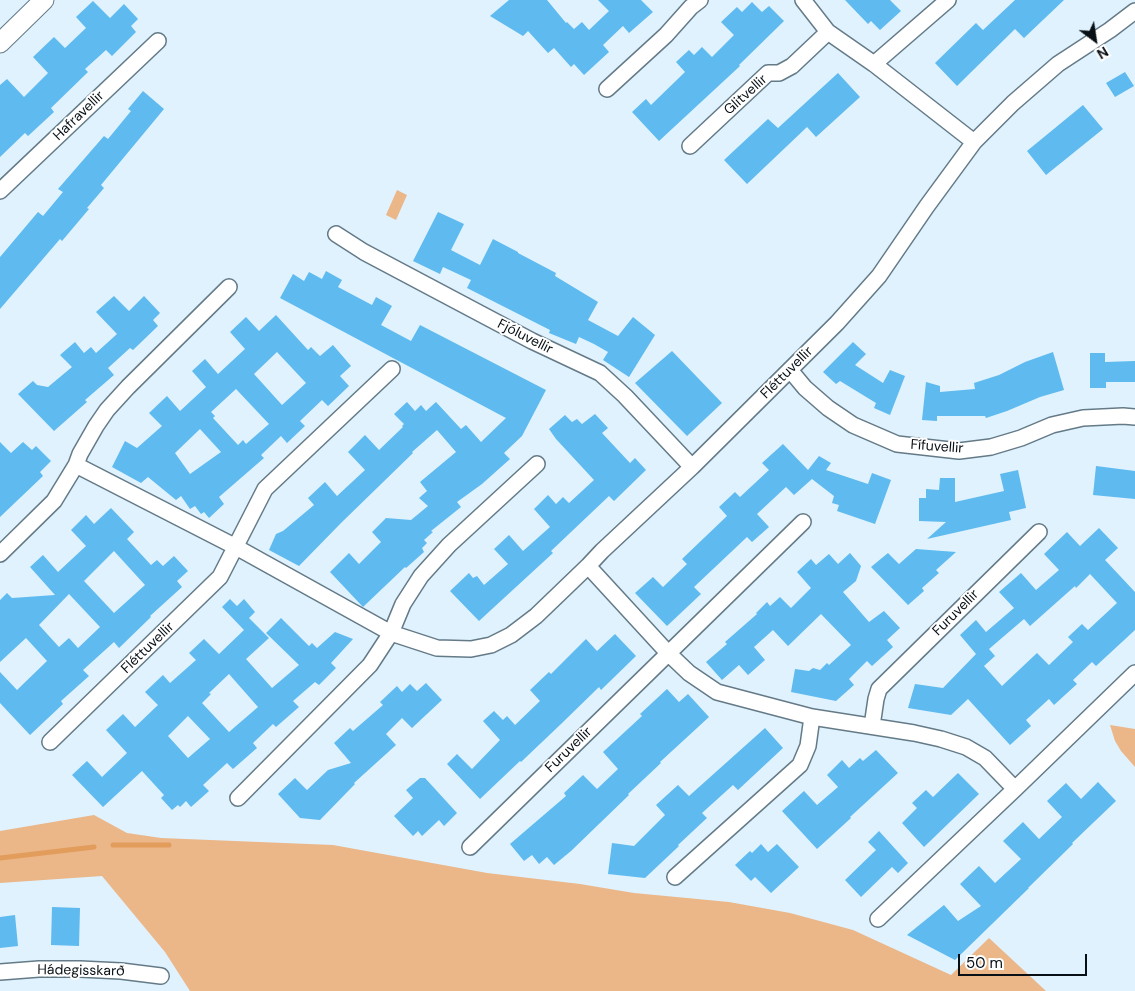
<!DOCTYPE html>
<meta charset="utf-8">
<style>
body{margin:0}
#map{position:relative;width:1135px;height:991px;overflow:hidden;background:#dff2fe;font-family:"DM Sans",sans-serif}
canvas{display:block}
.north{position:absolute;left:1070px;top:15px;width:50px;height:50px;-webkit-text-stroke:4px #fff;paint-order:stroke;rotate:149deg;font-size:14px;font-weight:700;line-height:20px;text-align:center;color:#081015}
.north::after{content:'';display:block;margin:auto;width:18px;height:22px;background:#081015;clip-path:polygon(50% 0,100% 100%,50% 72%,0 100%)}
.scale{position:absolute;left:958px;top:954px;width:129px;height:22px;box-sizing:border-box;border:2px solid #081015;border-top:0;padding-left:6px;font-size:15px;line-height:18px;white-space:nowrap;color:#081015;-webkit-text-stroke:4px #fff;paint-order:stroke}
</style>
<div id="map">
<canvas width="1135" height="991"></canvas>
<div class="north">N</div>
<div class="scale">50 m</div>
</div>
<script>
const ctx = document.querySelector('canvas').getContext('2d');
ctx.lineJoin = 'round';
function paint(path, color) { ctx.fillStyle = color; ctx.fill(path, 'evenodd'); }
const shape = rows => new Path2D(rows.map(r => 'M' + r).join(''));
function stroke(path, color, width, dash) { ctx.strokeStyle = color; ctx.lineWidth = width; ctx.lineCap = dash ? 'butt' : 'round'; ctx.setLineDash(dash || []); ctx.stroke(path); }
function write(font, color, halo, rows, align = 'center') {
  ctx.font = font + ' "DM Sans",sans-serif'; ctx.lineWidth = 4; ctx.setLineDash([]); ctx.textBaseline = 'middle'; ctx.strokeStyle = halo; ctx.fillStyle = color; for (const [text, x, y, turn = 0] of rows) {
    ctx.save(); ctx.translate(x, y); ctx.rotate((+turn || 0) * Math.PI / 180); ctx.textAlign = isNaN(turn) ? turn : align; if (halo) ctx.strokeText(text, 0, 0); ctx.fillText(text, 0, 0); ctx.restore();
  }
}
const green = shape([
 [397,190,407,195,396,220,386,215],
 [1110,725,1135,729,1135,767,1121,751,1115,741],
 [94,815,127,833,161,838,333,845,487,873,580,884,634,893,729,902,790,913,853,930,951,975,989,938,1046,991,190,991,165,952,102,876,0,883,0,831]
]);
const stream = shape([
 [113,845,169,845],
 [0,858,94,847]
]);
const building = shape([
 [509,0,547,0,566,23,567,22,574,29,582,22,589,30,609,11,598,0,641,0,653,12,629,33,623,26,603,45,609,52,584,75,574,64,571,67,554,48,548,53,528,31,523,36,490,16],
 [845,0,890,0,901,11,880,30,871,21,868,24],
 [1015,0,1064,0,1024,38,1015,29,957,86,935,63,976,23,983,30],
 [93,1,110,18,124,4,138,19,131,26,136,32,112,56,106,50,85,69,88,72,51,108,54,112,28,136,25,133,0,157,0,85,7,79,24,97,48,73,33,57,54,37,65,48,86,28,76,17],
 [752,2,762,12,769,6,784,21,739,65,740,66,659,141,632,112,646,99,651,105,685,72,676,62,689,50,694,55,702,47,712,57,734,35,721,22,737,7,742,12],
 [1125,72,1134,86,1115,97,1106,83],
 [838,73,860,97,816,137,807,127,747,184,724,160,768,119,778,128],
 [143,91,164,109,101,185,104,188,87,208,89,209,62,241,60,239,0,309,0,257,38,212,43,216,63,192,58,189,104,136,108,139,131,111,128,109],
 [1083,105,1103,129,1046,175,1027,151],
 [438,212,464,224,451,250,480,265,493,239,518,252,518,253,556,273,555,276,598,302,588,320,618,336,633,317,655,335,629,377,603,360,608,352,594,344,579,337,576,344,549,333,550,330,467,288,471,280,443,267,440,274,413,261],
 [326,271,342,280,338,287,372,305,376,297,392,306,381,325,411,341,420,325,546,390,522,436,504,453,510,459,482,484,457,502,461,507,431,531,433,532,424,540,427,543,422,548,424,552,406,568,405,567,363,607,330,572,349,553,359,564,381,542,372,532,386,518,411,520,428,506,419,498,427,491,420,482,456,452,437,430,412,452,413,453,341,523,299,566,269,550,276,534,283,531,314,505,308,498,325,482,337,496,365,470,348,452,365,435,379,450,403,427,402,426,404,424,394,414,407,402,415,411,421,405,426,411,436,402,461,429,466,425,481,442,506,418,280,298,293,274,304,281,309,272,322,279],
 [114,296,129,311,144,296,160,313,153,320,158,326,133,350,130,348,108,368,114,375,85,400,87,402,54,431,18,394,33,381,37,385,48,387,72,367,60,355,75,342,84,353,91,347,96,353,117,334,96,312],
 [276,315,308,350,311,347,320,356,333,345,351,366,340,376,349,386,328,406,322,400,300,421,305,426,287,443,281,436,261,455,264,458,219,497,224,504,209,518,204,512,201,514,195,506,190,509,181,496,176,500,148,477,141,483,112,467,125,441,137,448,162,426,149,413,167,396,180,411,206,387,192,371,205,359,218,374,245,349,230,332,246,317,259,331],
 [277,352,306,383,282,405,254,374],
 [236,389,269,424,246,444,243,440,238,445,213,418,215,416,211,412],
 [200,429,221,452,190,474,175,453],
 [853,342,866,354,855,365,883,383,890,370,905,376,890,415,874,408,876,403,840,381,836,384,823,372],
 [672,351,722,403,687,436,635,383],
 [1053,352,1064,390,1040,397,1007,411,986,418,985,416,937,416,937,421,922,420,926,382,940,386,940,392,975,389,974,383,999,375,1025,362],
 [1090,353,1105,353,1105,362,1135,361,1135,382,1106,382,1106,388,1090,388],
 [595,414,608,428,602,433,630,463,635,458,646,470,614,501,609,496,551,551,553,553,479,621,450,591,469,573,473,578,477,576,484,585,508,564,494,549,509,535,523,551,550,527,534,509,548,495,556,504,563,497,569,503,594,480,556,439,549,429,565,415,572,422,577,419,582,424],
 [0,442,11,453,23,442,32,450,36,446,51,461,40,472,43,476,0,517],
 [783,444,808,470,819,456,831,463,826,470,868,484,872,473,891,480,875,524,837,511,839,505,832,503,834,496,812,479,794,495,786,487,757,514,769,527,752,542,747,537,694,587,701,594,667,626,635,593,653,577,663,587,687,564,682,559,727,516,719,507,735,492,740,497,769,470,762,463],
 [1096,466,1135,471,1135,499,1093,495],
 [1018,470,1026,508,1009,512,1011,520,927,539,946,522,919,521,919,498,926,498,926,489,939,490,940,478,955,478,955,502,1004,491,1000,474],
 [111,508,134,532,127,539,151,565,157,560,163,566,174,556,188,571,177,581,182,587,150,616,151,617,119,648,114,642,83,670,89,676,61,701,63,704,30,735,0,703,0,672,17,690,47,661,26,638,0,662,0,600,7,593,12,598,55,595,30,567,43,555,58,572,86,546,71,530,86,515,94,524],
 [114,551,145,585,114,613,84,581],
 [69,594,100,627,78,648,69,638,59,647,39,625],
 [1099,528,1118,548,1105,560,1135,592,1135,630,1096,666,1092,662,1073,680,1077,684,1054,705,1049,699,1026,720,1031,726,1010,745,968,699,951,715,908,708,915,684,943,688,976,654,960,635,976,620,986,632,1014,608,999,592,1021,573,1036,590,1059,570,1044,554,1067,532,1080,546],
 [1090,574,1117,603,1088,630,1082,624,1068,637,1073,642,1049,665,1037,653,1002,686,984,666,995,656,989,649,1024,619,1030,626,1075,586,1076,588],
 [916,549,956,552,936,570,939,573,922,588,924,591,908,605,871,567,888,553,899,564],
 [850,553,861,566,856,581,843,592,869,622,884,611,900,628,887,640,893,647,872,666,867,661,849,679,854,685,836,701,791,692,795,669,809,671,813,668,820,670,827,663,829,665,851,645,821,614,788,646,773,630,754,647,765,660,748,675,739,665,722,680,706,662,727,644,725,642,757,614,756,613,767,602,770,606,780,597,791,608,811,588,797,572,811,559,816,565,829,554,838,564],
 [230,599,237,606,244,599,255,612,249,618,269,638,246,659,272,688,299,665,266,633,281,618,309,646,312,643,317,648,335,632,353,639,331,663,336,668,319,685,315,682,293,701,299,707,276,727,273,724,253,743,257,748,233,769,227,763,203,785,209,791,191,807,186,801,180,807,178,805,172,810,161,798,164,795,142,771,103,807,72,775,87,761,102,777,127,753,106,730,123,714,135,727,158,705,145,692,163,675,170,683,196,660,189,653,204,639,219,654,244,630,222,607],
 [229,674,258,707,229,732,202,703,211,694,209,693],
 [188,716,210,739,188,758,168,736],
 [615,634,636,656,601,690,599,687,561,724,521,762,520,761,480,799,447,764,457,754,472,769,500,740,483,721,494,711,503,720,507,716,515,725,540,701,530,690,549,672,551,674,586,639,597,651],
 [426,683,442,700,412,728,402,718,386,734,396,745,354,783,355,784,320,820,300,818,278,794,295,778,307,790,328,770,351,763,334,743,350,728,353,731,383,705,380,702,397,686,402,692,410,684,417,691],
 [667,689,679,702,688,694,709,717,660,762,661,763,628,794,629,795,571,851,554,865,547,857,539,864,532,855,524,861,510,844,566,796,564,793,583,775,597,789,618,769,603,752,642,716,640,714],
 [765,728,783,748,738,790,733,785,702,813,707,818,678,845,679,846,645,878,608,874,612,843,634,846,665,815,656,805,678,785,689,796],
 [876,750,898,773,850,817,851,818,817,849,782,811,804,791,817,805,838,787,827,775,842,760,849,768,860,758,863,761],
 [958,773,979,794,924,847,902,823,917,808,912,803,926,790,933,797],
 [420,778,425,778,457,813,444,826,439,820,422,836,418,831,413,836,394,816,413,798,406,790],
 [1098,782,1116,801,1072,843,1073,844,1028,888,1029,888,955,960,907,935,944,905,958,921,981,906,960,884,979,866,995,883,1021,859,1003,841,1023,822,1039,839,1062,817,1047,801,1066,783,1081,799],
 [879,831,908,863,898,873,892,867,861,897,845,880,876,850,868,842],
 [761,844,768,852,777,844,799,867,771,893,755,877,751,881,735,865,750,851,752,853],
 [52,907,80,908,79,946,51,945],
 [15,915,18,946,0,948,0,917]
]);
const minor = shape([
 [803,0,828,32,874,64,974,142],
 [874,64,948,0],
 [607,89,666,35,691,7,700,0],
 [690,146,768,73,779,73,792,66,828,32],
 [0,191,158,41],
 [336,234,364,252,532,341,600,373,625,396,692,467],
 [790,370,805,388,828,408,853,425,897,444,959,451,991,447,1021,438,1052,425,1083,418,1123,416,1135,417],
 [76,465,236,547,391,633,437,648,471,649,491,645,511,635,536,616,588,566,602,551,692,467,837,323,879,276,927,206,974,142,1013,103,1058,64,1110,30,1135,11],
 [0,554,54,501,76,465,80,454,96,426,107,410,128,387,229,287],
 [588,566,668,653,689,673,717,692,812,717,914,733,941,739,966,747,985,758,1015,789],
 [872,726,876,699,879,689,1039,532],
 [50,742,220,577,265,489,392,369],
 [238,798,370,665,391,633,403,604,421,576,449,545,537,464],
 [470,847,803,522],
 [675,877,800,765,808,746,812,717],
 [878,919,1015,789,1135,673],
 [0,972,39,969,80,969,121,971,161,976]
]);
const tertiary = shape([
 [0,43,44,0]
]);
const streetNames = [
 ["Glitvellir",746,95,-42],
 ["Hafravellir",79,116,-44],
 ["Fjóluvellir",525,337,27],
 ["Fléttuvellir",787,373,-45],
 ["Fífuvellir",937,447,4],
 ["Furuvellir",956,613,-45],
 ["Fléttuvellir",148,648,-44],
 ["Furuvellir",569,750,-44],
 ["Hádegisskarð",81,971,1]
];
paint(green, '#ebb688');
stroke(stream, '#e29c5c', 5);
paint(building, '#5ebaef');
stroke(minor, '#647a87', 18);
stroke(tertiary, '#647a87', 21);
stroke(minor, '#fff', 15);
stroke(tertiary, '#fff', 19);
write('14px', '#081015', '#fff', streetNames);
</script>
